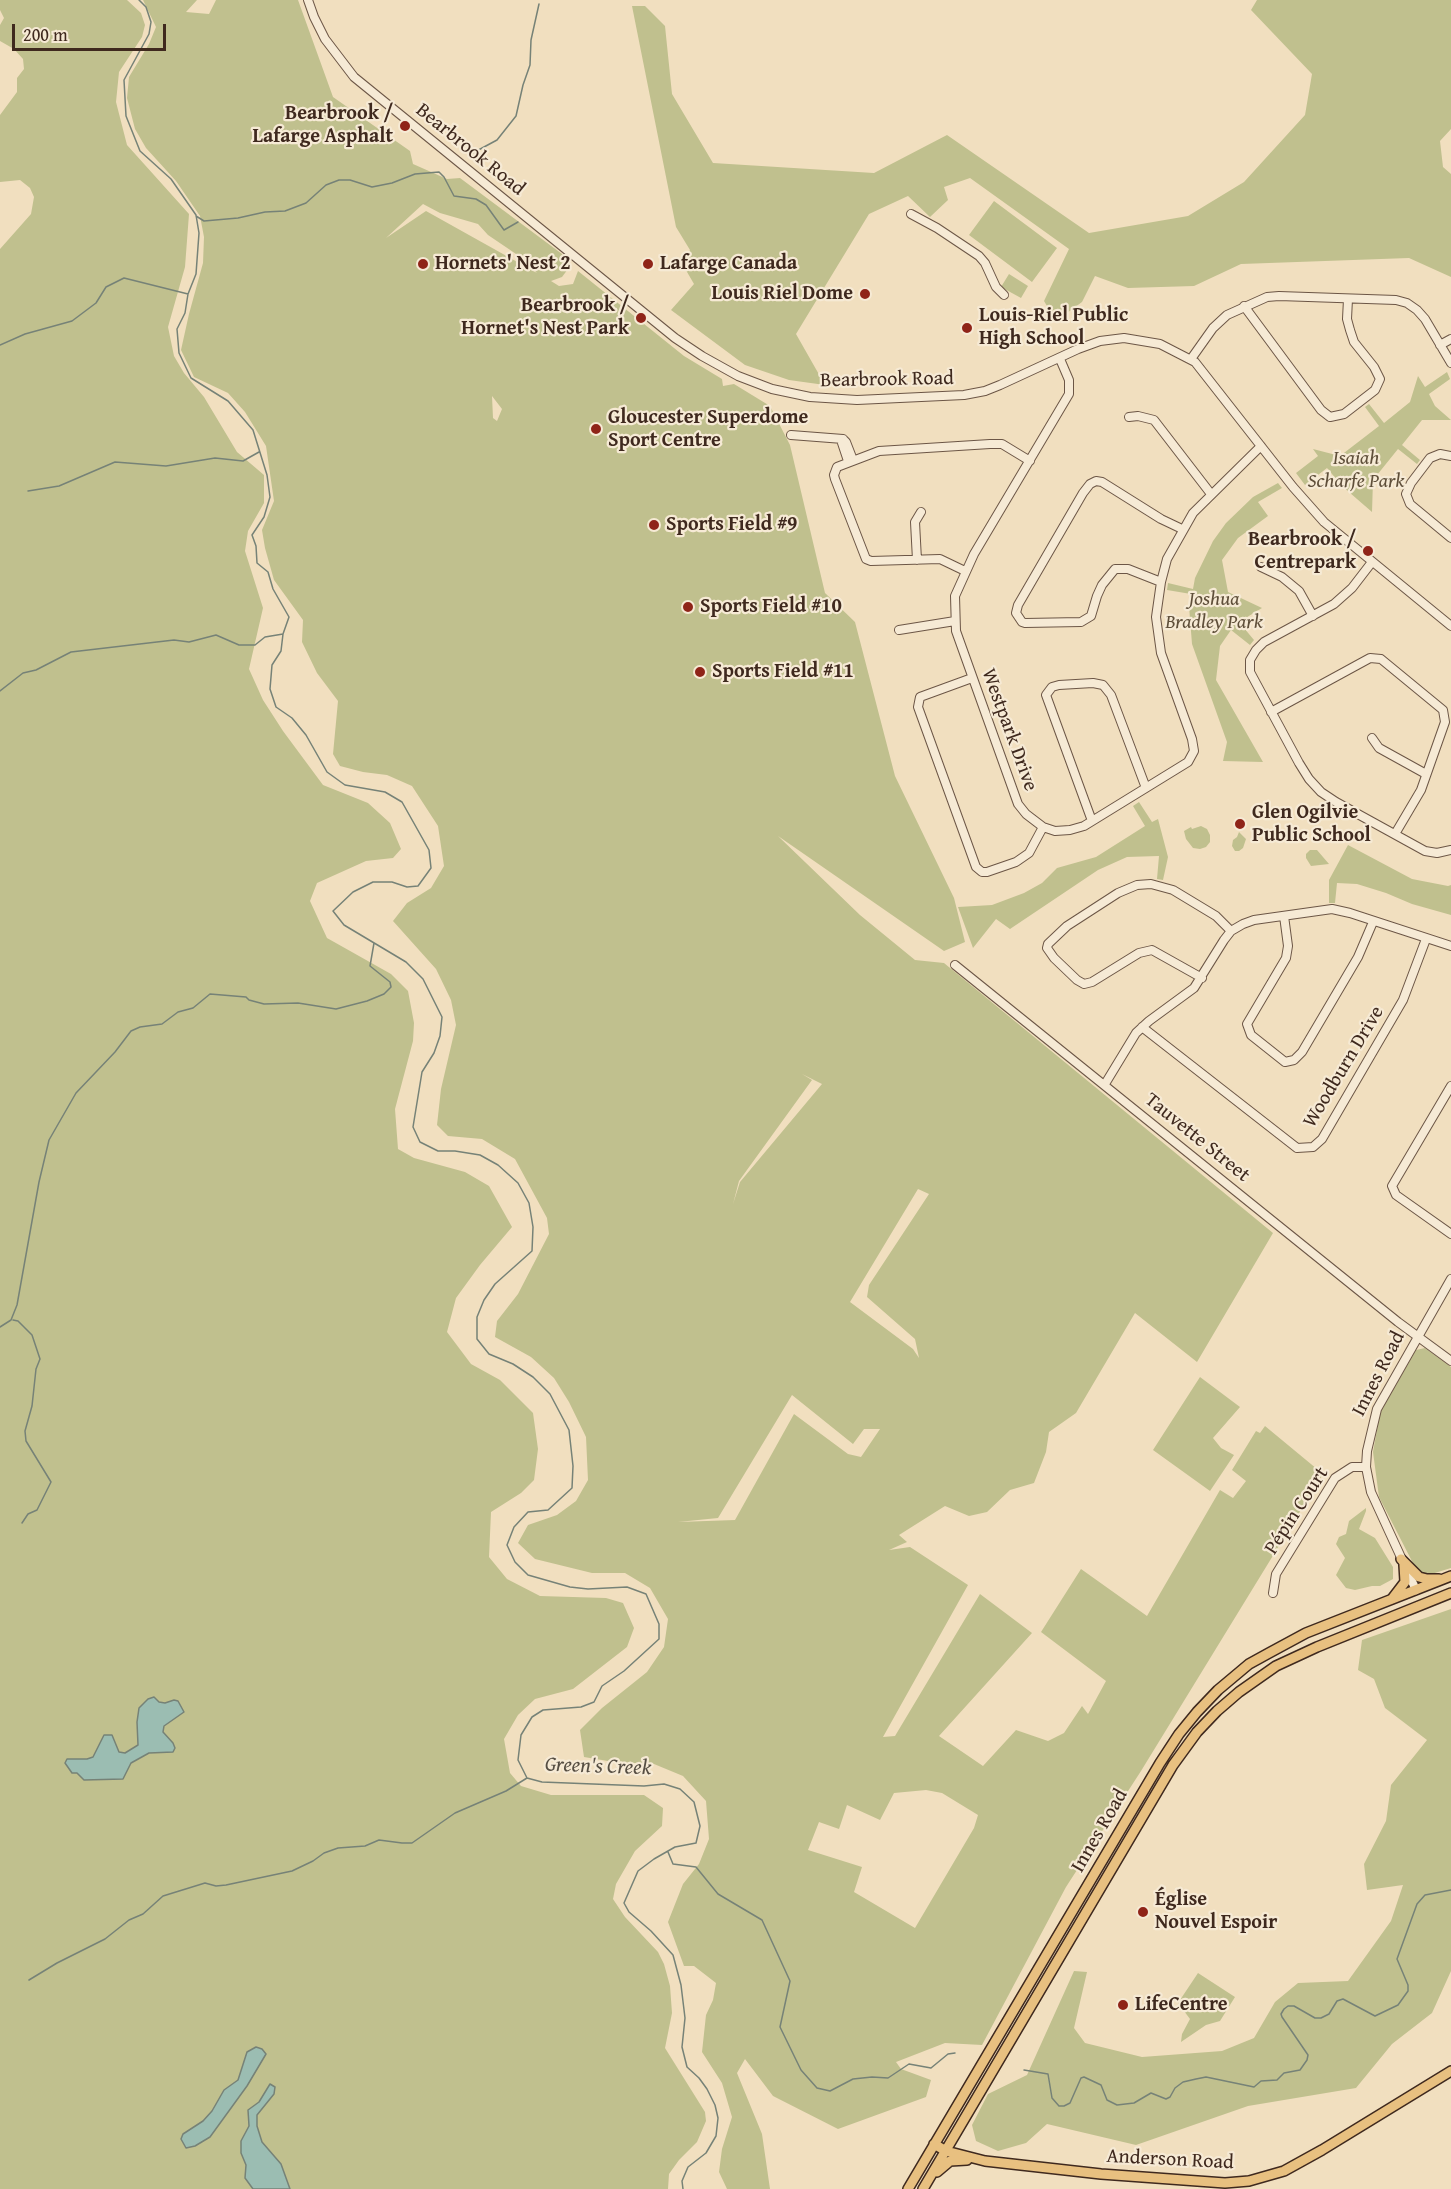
<!DOCTYPE html>
<meta charset="utf-8">
<style>
body{margin:0}
#map{position:relative;width:1451px;height:2189px;overflow:hidden;background:#f1dfbf;font-family:"Gentium Book Plus",serif}
canvas{display:block}
.scale{position:absolute;left:12px;top:24px;width:154px;height:27px;box-sizing:border-box;border:3px solid #3f291e;border-top:0;padding-left:8px;font-size:18px;line-height:21px;white-space:nowrap;color:#3f291e;-webkit-text-stroke:4px #f6ead5;paint-order:stroke}
</style>
<div id="map">
<canvas width="1451" height="2189"></canvas>
<div class="scale">200 m</div>
</div>
<script>
const ctx = document.querySelector('canvas').getContext('2d');
ctx.lineJoin = 'round';
function paint(path, color) { ctx.fillStyle = color; ctx.fill(path, 'evenodd'); }
const shape = rows => new Path2D(rows.map(r => 'M' + r).join(''));
function stroke(path, color, width, dash) { ctx.strokeStyle = color; ctx.lineWidth = width; ctx.lineCap = dash ? 'butt' : 'round'; ctx.setLineDash(dash || []); ctx.stroke(path); }
function write(font, color, halo, rows, align = 'center') {
  ctx.font = font + ' "Gentium Book Plus",serif'; ctx.lineWidth = 4.5; ctx.setLineDash([]); ctx.textBaseline = 'middle'; ctx.strokeStyle = halo; ctx.fillStyle = color; for (const [text, x, y, turn = 0] of rows) {
    ctx.save(); ctx.translate(x, y); ctx.rotate((+turn || 0) * Math.PI / 180); ctx.textAlign = isNaN(turn) ? turn : align; if (halo) ctx.strokeText(text, 0, 0); ctx.fillText(text, 0, 0); ctx.restore();
  }
}
const green = shape([
 [0,0,127,0,141,13,145,25,142,37,119,72,116,102,127,145,189,214,185,267,168,327,174,356,184,373,204,397,237,452,264,475,264,503,248,531,245,551,263,608,249,669,263,700,283,731,323,785,368,803,390,823,401,849,393,858,366,861,317,883,310,901,327,938,391,974,408,991,414,1023,413,1041,395,1109,398,1149,414,1158,465,1172,489,1186,512,1227,480,1265,456,1298,447,1332,471,1364,500,1380,533,1413,538,1449,534,1480,521,1493,491,1512,489,1557,507,1579,540,1596,606,1598,623,1603,634,1628,627,1647,573,1689,535,1699,518,1715,504,1739,510,1773,521,1786,551,1795,644,1795,663,1808,662,1826,635,1851,616,1884,613,1899,625,1917,658,1952,664,1964,670,1986,672,2013,665,2048,705,2112,706,2121,697,2142,679,2160,669,2174,668,2189,0,2189,0,249,31,214,34,197,30,188,20,180,0,182,0,115,17,92,17,78,24,69,23,59,14,49,0,41,0,25,4,18,0,10],
 [143,0,197,0,186,12,209,14,216,0,298,0,333,97,410,151,413,164,447,179,460,178,562,254,568,269,562,277,551,281,559,286,573,284,578,271,684,356,722,379,723,386,734,384,770,406,790,445,825,593,855,622,895,776,954,898,965,942,944,951,778,836,860,915,915,960,944,963,1273,1233,1197,1362,1135,1313,1076,1413,1049,1432,1046,1452,1034,1483,1010,1490,987,1512,969,1516,945,1506,899,1535,907,1542,889,1550,910,1547,968,1585,883,1737,895,1736,980,1594,1032,1633,939,1736,983,1766,1016,1730,1048,1741,1064,1733,1082,1706,1088,1714,1106,1681,1041,1632,1081,1569,1147,1616,1220,1490,1233,1498,1246,1481,1232,1470,1256,1431,1260,1433,1265,1426,1323,1474,1141,1771,1066,1887,982,2045,945,2043,896,2062,901,2069,931,2080,926,2097,838,2129,773,2096,745,2059,737,2073,762,2134,770,2189,727,2189,719,2172,722,2149,732,2117,722,2083,702,2052,706,2015,713,2000,716,1983,694,1966,684,1966,668,1922,683,1884,699,1864,709,1839,706,1801,683,1776,654,1764,614,1762,584,1757,580,1730,602,1708,647,1672,664,1647,668,1619,650,1588,625,1573,592,1573,535,1559,518,1543,528,1525,557,1515,576,1501,588,1480,586,1437,569,1402,554,1378,531,1357,495,1337,497,1321,518,1294,549,1234,547,1218,515,1159,482,1139,448,1136,437,1125,441,1089,456,1025,451,1000,436,969,393,921,407,903,431,888,444,866,438,826,412,786,387,775,363,772,340,766,333,754,338,701,317,673,302,642,303,620,274,580,265,548,262,530,274,501,266,446,245,412,228,393,194,377,181,350,189,314,203,263,204,237,200,216,176,181,146,148,135,129,127,98,129,77,149,44,156,27],
 [423,204,440,213,478,224,488,235,522,258,537,273,426,211,386,238],
 [492,396,502,409,497,421,493,418],
 [802,1074,822,1084,740,1182,733,1204,739,1181,812,1080],
 [918,1189,929,1194,869,1285,867,1297,915,1339,919,1358,913,1349,850,1302],
 [792,1395,853,1444,864,1429,880,1429,861,1457,848,1454,794,1414,735,1520,678,1522,718,1518],
 [926,1790,942,1793,978,1815,974,1828,915,1928,854,1892,862,1867,808,1850,819,1822,839,1829,847,1805,880,1820,894,1793],
 [1257,0,1451,0,1451,129,1440,141,1443,167,1451,174,1451,277,1409,258,1241,264,1194,286,1128,288,1095,276,1082,302,1056,321,1044,301,1069,249,970,178,944,187,948,200,930,217,908,196,869,214,796,334,825,385,789,380,745,365,671,310,694,284,683,265,690,250,676,227,632,6,645,6,665,26,672,94,713,163,874,173,947,135,1089,233,1188,216,1244,182,1305,115,1312,74,1251,10],
 [994,201,1057,248,1032,282,969,235],
 [1009,274,1028,286,1021,298,1001,287],
 [1447,372,1450,379,1429,394,1435,406,1451,420,1422,420,1402,445,1420,460,1417,464,1398,449,1373,480,1372,512,1342,486,1327,468,1305,485,1296,473,1318,456,1313,449,1340,456,1379,426,1365,407,1369,404,1384,423,1410,402,1418,376,1425,387],
 [1278,483,1282,488,1258,502,1268,516,1238,538,1222,560,1228,592,1262,608,1239,622,1254,640,1250,645,1231,630,1220,646,1216,680,1263,762,1223,761,1227,742,1192,644,1189,606,1191,594,1167,590,1168,583,1193,589,1195,578,1213,541,1226,523,1253,497],
 [1139,802,1152,822,1158,819,1168,857,1163,880,1157,879,1159,856,1127,857,1098,870,1010,929,996,919,973,948,958,907,992,905,1024,893,1042,883,1057,868,1096,857,1145,826,1133,806],
 [1201,826,1207,829,1210,835,1210,842,1206,847,1200,849,1193,848,1186,839,1184,831,1191,827,1192,829],
 [1239,832,1246,839,1243,848,1239,851,1235,851,1232,846,1233,840,1237,837],
 [1348,845,1412,879,1448,886,1451,885,1451,915,1412,904,1386,893,1357,884,1337,883,1335,903,1329,903,1329,880],
 [1310,850,1317,850,1329,864,1311,866,1306,858,1306,854],
 [1425,1348,1451,1367,1451,1568,1425,1576,1417,1571,1379,1497,1373,1452,1380,1413,1416,1350],
 [1200,1377,1240,1407,1213,1438,1221,1448,1234,1455,1210,1491,1153,1450],
 [1366,1508,1366,1511,1359,1529,1375,1538,1393,1567,1393,1579,1380,1586,1372,1586,1355,1590,1346,1588,1336,1575,1345,1558,1336,1544,1339,1537,1346,1534,1349,1521],
 [1451,1609,1451,1971,1432,2013,1392,2044,1356,2088,1248,2106,1136,2145,1047,2124,1026,2143,998,2151,976,2141,972,2125,988,2094,1027,2075,1074,1971,1087,1972,1074,2028,1085,2043,1142,2057,1222,2051,1254,2038,1275,2002,1298,1983,1348,1981,1391,1921,1403,1885,1367,1890,1364,1864,1386,1821,1391,1785,1427,1740,1385,1708,1374,1679,1358,1670,1362,1640],
 [1198,1973,1235,1997,1220,2021,1206,2025,1181,2042,1182,2034,1190,2019,1178,2003]
]);
const water = shape([
 [154,1697,159,1702,165,1703,174,1700,178,1701,184,1712,164,1726,163,1732,173,1743,175,1748,173,1752,149,1753,131,1763,123,1779,84,1780,77,1773,72,1773,65,1763,67,1759,87,1759,93,1757,104,1735,112,1735,119,1752,125,1753,138,1745,137,1722,139,1708,148,1699,154,1697],
 [256,2047,262,2049,266,2054,247,2086,210,2137,195,2146,186,2148,181,2139,183,2134,203,2121,212,2111,224,2090,238,2080,247,2052,256,2047],
 [270,2084,275,2087,274,2094,257,2115,257,2126,262,2142,281,2164,290,2189,253,2189,245,2178,246,2165,241,2153,241,2141,249,2126,248,2110,259,2102,270,2084]
]);
const stream = shape([
 [139,0,146,7,151,22,149,34,124,80,126,116,140,151,171,179,196,215,199,233,196,274,188,294,185,313,177,329,179,353,191,378,228,401,253,430,267,475,270,497,264,517,252,535,256,546,257,563,268,572,273,589,289,617,283,634,281,651,272,665,270,689,276,707,292,718,306,735,327,772,345,785,385,792,402,802,429,850,431,868,418,886,407,887,392,882,373,882,353,892,333,911,344,925,406,962,423,979,442,1017,440,1036,434,1053,422,1072,413,1127,420,1142,438,1151,455,1151,480,1155,498,1165,518,1183,529,1203,533,1227,532,1251,495,1284,484,1300,477,1317,477,1339,489,1354,513,1364,533,1377,550,1394,569,1430,573,1466,572,1488,548,1510,528,1512,514,1527,507,1545,515,1562,528,1575,570,1587,588,1589,627,1587,646,1594,659,1624,659,1639,624,1671,602,1686,594,1702,581,1707,543,1710,532,1717,521,1735,518,1760,527,1778,542,1782,644,1786,664,1784,680,1789,694,1802,700,1826,696,1843,675,1847,654,1859,638,1871,624,1903,629,1912,651,1931,673,1955,681,1985,685,2018,682,2047,687,2067,699,2078,707,2089,715,2105,718,2118,716,2136,706,2153,688,2167,682,2181,683,2189],
 [471,154,497,140,516,116,523,85,530,65,531,40,539,4],
 [196,216,204,221,238,218,265,212,285,211,306,203,326,185,339,180,350,180,372,187,392,183,415,174,439,172,444,177,454,196,476,199,486,205,504,230,518,222],
 [0,345,25,334,72,321,96,303,106,287,124,278,188,294],
 [28,491,59,486,115,462,166,466,215,458,243,461,259,452],
 [0,691,23,673,36,670,71,652,174,640,189,642,216,635,239,645,255,645,265,637,283,634],
 [13,1320,18,1321,32,1335,40,1359,36,1369,32,1406,25,1431,26,1441,51,1482,37,1510,28,1514,22,1523],
 [0,1327,11,1320,17,1305,39,1182,49,1140,76,1093,115,1052,131,1031,140,1027,162,1024,178,1012,193,1008,210,994,246,997,249,1000,264,1004,298,1003,336,1009,367,1001,384,994,391,987,390,982,370,966,374,943],
 [668,1852,673,1864,696,1867,718,1894,762,1920,790,1981,780,2027,801,2070,817,2088,830,2091,853,2079,872,2077,888,2078,909,2064,931,2068,948,2054,955,2053],
 [29,1980,57,1963,105,1939,129,1920,143,1914,163,1896,205,1883,216,1886,226,1885,292,1871,313,1861,324,1853,338,1848,365,1846,379,1840,402,1843,412,1843,455,1813,506,1791,527,1778],
 [1024,2070,1048,2074,1052,2098,1059,2106,1064,2106,1070,2103,1081,2078,1084,2077,1101,2085,1107,2100,1117,2105,1134,2103,1151,2093,1166,2099,1170,2097,1175,2088,1183,2082,1196,2079,1206,2077,1254,2087,1261,2081,1277,2080,1284,2073,1300,2070,1307,2060,1308,2055,1282,2017,1281,2014,1284,2009,1288,2006,1294,2006,1315,2018,1321,2018,1329,2014,1337,2001,1343,1999,1375,2016,1398,2005,1408,1991,1408,1985,1397,1959,1417,1904,1425,1895,1451,1890]
]);
const minor = shape([
 [308,0,314,17,325,39,354,77,675,338,702,356,738,376,772,389,810,397,857,400,964,395,985,391,1000,385,1078,349,1100,341,1124,338,1160,344,1195,362,1293,487,1324,522,1451,626],
 [911,214,937,228,979,256,985,263,996,287,1004,295],
 [1244,306,1321,410,1330,417,1344,414,1375,390,1380,379,1374,367,1354,342,1350,330,1347,319,1348,299],
 [1440,345,1451,339],
 [1060,359,1069,380,1069,394,974,554,955,596,956,631,1018,804,1026,814,1043,827,1055,831,1070,830,1084,826,1188,762,1194,751,1192,739,1161,653,1156,617,1161,582,1167,559,1193,513,1261,446],
 [1191,359,1213,328,1227,315,1267,297,1279,296,1396,300,1407,303,1417,310,1425,319,1451,363],
 [1129,417,1138,416,1154,420,1211,494],
 [791,435,843,439],
 [1451,456,1440,454,1430,458,1411,483,1406,494,1410,504,1451,538],
 [848,461,842,443,843,439,846,442,853,460],
 [917,560,915,522,921,512],
 [1372,562,1352,588,1334,604,1264,642,1256,650,1250,660,1250,672,1299,763,1309,779,1321,792,1336,802,1425,851,1437,853,1451,850],
 [1261,567,1282,577,1299,591,1313,616],
 [965,571,940,559,871,561,866,559,835,479,834,475,837,467,879,451,990,444,1002,444,1030,461],
 [1161,582,1128,569,1115,569,1102,585,1097,596,1091,616,1081,622,1025,623,1022,622,1016,613,1018,605,1083,493,1090,484,1096,481,1102,482,1161,519,1182,529],
 [899,630,955,621],
 [972,678,920,697,918,707,976,867,982,872,987,872,1016,862,1029,853,1043,827],
 [1271,712,1370,658,1381,659,1443,710,1445,722,1421,790,1395,834],
 [1372,738,1379,748,1426,774],
 [1092,821,1046,695,1052,687,1059,685,1093,683,1103,685,1111,695,1146,788],
 [1284,916,1288,946,1286,958,1247,1024,1251,1035,1285,1062,1294,1060,1302,1052,1358,957,1373,922],
 [955,965,1398,1322,1451,1361],
 [1202,978,1152,950,1139,953,1092,982,1084,984,1077,980,1054,958,1047,948,1048,944,1067,926,1118,893,1137,885,1151,884,1173,890,1216,916,1231,931],
 [1142,1027,1297,1148,1313,1147,1322,1139,1403,1000,1426,939],
 [1105,1084,1136,1033,1149,1021,1194,988,1224,940,1231,931,1243,924,1254,920,1332,909,1350,913,1451,946],
 [1451,1086,1392,1186,1396,1195,1451,1234],
 [1416,1590,1371,1492,1366,1467,1367,1451,1377,1409,1451,1279],
 [1273,1593,1276,1574,1335,1478,1352,1467,1366,1467]
]);
const major = shape([
 [1401,1559,1419,1577,1427,1579,1439,1579],
 [1392,1599,1405,1582,1404,1565],
 [934,2144,946,2151,985,2161,1101,2174,1225,2183,1249,2181,1284,2171,1322,2150,1451,2071],
 [937,2172,950,2161,967,2160],
 [908,2189,1160,1763,1179,1734,1197,1712,1218,1690,1249,1664,1269,1653,1306,1633,1451,1576],
 [923,2189,1173,1765,1197,1732,1217,1711,1239,1692,1276,1666,1317,1647,1451,1593]
]);
const markers = [
 [405,126,6,"#8f2418"],
 [423,264,6,"#8f2418"],
 [648,264,6,"#8f2418"],
 [865,294,6,"#8f2418"],
 [641,318,6,"#8f2418"],
 [967,328,6,"#8f2418"],
 [596,429,6,"#8f2418"],
 [654,525,6,"#8f2418"],
 [1368,551,6,"#8f2418"],
 [688,607,6,"#8f2418"],
 [700,672,6,"#8f2418"],
 [1240,824,6,"#8f2418"],
 [1143,1912,6,"#8f2418"],
 [1123,2005,6,"#8f2418"]
];
const poiNames = [
 ["Bearbrook /",393,114,"right"],
 ["Lafarge Asphalt",393,137,"right"],
 ["Hornets' Nest 2",435,264],
 ["Lafarge Canada",660,264],
 ["Louis Riel Dome",853,294,"right"],
 ["Bearbrook /",629,306,"right"],
 ["Hornet's Nest Park",629,329,"right"],
 ["Louis-Riel Public",979,316],
 ["High School",979,339],
 ["Gloucester Superdome",608,418],
 ["Sport Centre",608,441],
 ["Sports Field #9",666,525],
 ["Bearbrook /",1356,540,"right"],
 ["Centrepark",1356,563,"right"],
 ["Sports Field #10",700,607],
 ["Sports Field #11",712,672],
 ["Glen Ogilvie",1252,813],
 ["Public School",1252,836],
 ["Église",1155,1900],
 ["Nouvel Espoir",1155,1923],
 ["LifeCentre",1135,2005]
];
const streetNames = [
 ["Bearbrook Road",470,150,39],
 ["Bearbrook Road",887,380,-1],
 ["Westpark Drive",1009,730,70],
 ["Woodburn Drive",1344,1067,-59],
 ["Tauvette Street",1197,1138,39],
 ["Innes Road",1379,1374,-63],
 ["Pépin Court",1297,1511,-57],
 ["Innes Road",1100,1831,-60],
 ["Anderson Road",1170,2160,3]
];
const parkNames = [
 ["Isaiah",1356,459],
 ["Scharfe Park",1356,482],
 ["Joshua",1214,600],
 ["Bradley Park",1214,623]
];
const waterNames = [
 ["Green's Creek",598,1767,2]
];
paint(green, '#c0c08e');
paint(water, '#9bbdb2');
stroke(water, '#768277', 1.5);
stroke(stream, '#768277', 1.5);
stroke(minor, '#6c5646', 10);
stroke(major, '#3f291e', 12);
stroke(minor, '#f6ead5', 8);
stroke(major, '#e8c080', 9);
for (const [x, y, r, color] of markers) { const dot = new Path2D(); dot.arc(x, y, r, 0, 2 * Math.PI); ctx.fillStyle = color; ctx.fill(dot); stroke(dot, '#f6ead5', 2); }
write('bold 20px', '#3f291e', '#f6ead5', poiNames, 'left');
write('20px', '#3f291e', '#f6ead5', streetNames);
write('italic 20px', '#5f4f3a', '#f6ead5', parkNames);
write('italic 21px', '#564e43', '#f6ead5', waterNames);
</script>
